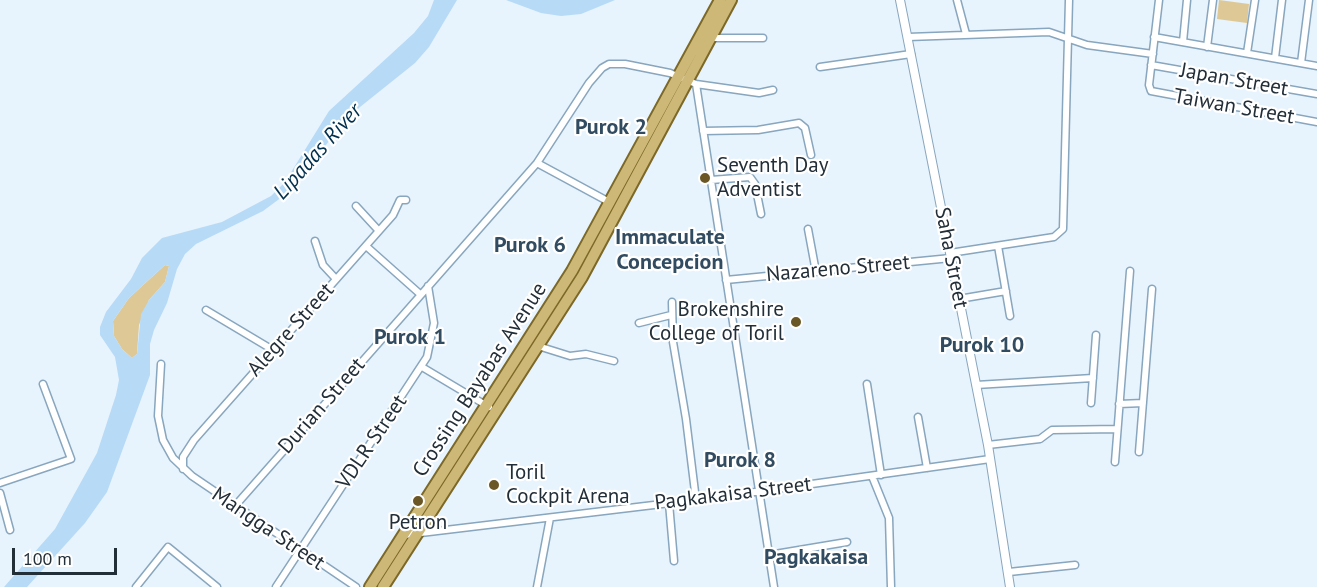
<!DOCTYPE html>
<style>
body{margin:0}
#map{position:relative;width:1317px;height:587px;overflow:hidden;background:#e7f3fd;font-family:"PT Sans",sans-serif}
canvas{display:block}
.scale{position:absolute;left:12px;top:548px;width:105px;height:27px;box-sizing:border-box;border:3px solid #222e38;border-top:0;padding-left:8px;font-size:18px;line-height:21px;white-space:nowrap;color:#222e38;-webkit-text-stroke:4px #fff;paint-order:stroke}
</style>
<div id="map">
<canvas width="1317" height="587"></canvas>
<div class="scale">100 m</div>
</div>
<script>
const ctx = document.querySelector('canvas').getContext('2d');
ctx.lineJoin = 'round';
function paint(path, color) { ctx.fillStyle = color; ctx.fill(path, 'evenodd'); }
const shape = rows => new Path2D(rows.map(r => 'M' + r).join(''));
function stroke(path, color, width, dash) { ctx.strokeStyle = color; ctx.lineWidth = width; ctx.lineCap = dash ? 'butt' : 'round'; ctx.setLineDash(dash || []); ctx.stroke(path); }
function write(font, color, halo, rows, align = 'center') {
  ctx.font = font + ' "PT Sans",sans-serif'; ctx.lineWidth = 4.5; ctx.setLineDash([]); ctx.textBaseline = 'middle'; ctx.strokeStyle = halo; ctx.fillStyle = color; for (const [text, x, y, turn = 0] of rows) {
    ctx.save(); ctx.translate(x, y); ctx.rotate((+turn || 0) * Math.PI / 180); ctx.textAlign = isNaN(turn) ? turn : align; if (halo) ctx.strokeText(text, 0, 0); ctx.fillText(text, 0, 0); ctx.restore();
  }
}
const green = shape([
 [1219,0,1249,4,1247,23,1217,19],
 [165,265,169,266,165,282,149,300,139,325,137,354,132,358,122,349,114,336,113,321,129,298]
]);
const water = shape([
 [434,0,457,0,429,47,415,63,360,107,340,127,290,191,263,211,196,244,185,254,177,269,167,303,154,330,150,344,150,375,107,492,85,523,27,587,4,587,55,529,97,453,116,395,119,380,115,357,100,335,100,327,106,312,131,279,142,258,162,238,222,222,271,196,285,182,329,111,414,33,428,16],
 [165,265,169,266,165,282,149,300,141,314,137,354,132,358,122,349,114,336,113,321,129,298],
 [506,0,615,0,581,14,561,16,541,13]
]);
const minor = shape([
 [957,0,966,34],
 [1159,0,1149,85,1151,91,1317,122],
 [908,37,1049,32,1087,45,1153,54],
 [1154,37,1317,66],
 [711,38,763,38],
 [1183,42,1187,0],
 [1207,47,1213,0],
 [1247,53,1255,0],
 [1275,58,1282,0],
 [1301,63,1309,0],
 [1151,65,1317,94],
 [820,67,911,54],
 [696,84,774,587],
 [703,131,758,130,799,123,805,128,811,155],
 [537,163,611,203],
 [711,180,750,177,755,184,761,214],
 [356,206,379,231],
 [808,229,816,272],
 [315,241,323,265,336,279],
 [366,246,420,294],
 [998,246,1010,316],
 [950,253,1054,237,1063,229,1069,0],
 [726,280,951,258],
 [959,299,1006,291],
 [672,302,673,342,686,419,696,500],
 [206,310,273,350],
 [639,323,671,315],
 [538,346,570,356,586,354,614,361],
 [161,364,158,416,163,440,173,458,192,476,356,587],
 [422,367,489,407],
 [867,384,881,475],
 [976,385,1093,378],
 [1091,403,1096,335],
 [1119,404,1143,403],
 [918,417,927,468],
 [988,445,1040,439,1052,430,1117,429],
 [1139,452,1152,289],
 [1115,462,1130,271],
 [183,469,183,457,194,440,393,215,400,200,406,200],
 [872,476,889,518,891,587],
 [0,483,71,459,43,384],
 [0,493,10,530],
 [669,503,674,561],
 [235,506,537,163,589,83,602,68,609,64,625,64,670,73,696,84,759,93,773,90],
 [404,535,712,498,990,459],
 [769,555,847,542],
 [1009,572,1075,565],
 [136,587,168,547,217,587],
 [276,587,427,357,434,323,428,286],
 [537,587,550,518]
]);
const tertiary = shape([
 [900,0,988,445,1010,587]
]);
const primary = shape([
 [370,587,572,271,720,0],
 [383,587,582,277,731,0]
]);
const markers = [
 [705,178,6,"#6a5725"],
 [796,322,6,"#6a5725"],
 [494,485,6,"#6a5725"],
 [418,501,6,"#6a5725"]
];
const streetNames = [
 ["Japan Street",1234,80,10],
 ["Taiwan Street",1234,107,10],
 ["Saha Street",951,258,79],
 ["Nazareno Street",838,269,-5],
 ["Alegre Street",291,330,-48],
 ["Crossing Bayabas Avenue",480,380,-57],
 ["Durian Street",322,406,-49],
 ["VDLR Street",372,442,-56],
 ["Pagkakaisa Street",733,494,-7],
 ["Mangga Street",268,529,34]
];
const poiNames = [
 ["Seventh Day",717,166],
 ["Adventist",717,190],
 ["Brokenshire",784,310,"right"],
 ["College of Toril",784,334,"right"],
 ["Toril",506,473],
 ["Cockpit Arena",506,497],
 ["Petron",418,523,"center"]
];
const neighbourhoodNames = [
 ["Purok 2",611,128],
 ["Immaculate",670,238],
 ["Concepcion",670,263],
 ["Purok 6",530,246],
 ["Purok 1",410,338],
 ["Purok 10",982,346],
 ["Purok 8",740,461],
 ["Pagkakaisa",816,558]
];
const waterNames = [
 ["Lipadas River",318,152,-48]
];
paint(green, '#dec895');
paint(water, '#b7daf6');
stroke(minor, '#88a6bd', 9);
stroke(tertiary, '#88a6bd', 10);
stroke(primary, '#7c6827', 14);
stroke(minor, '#fff', 6);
stroke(tertiary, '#fff', 8);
stroke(primary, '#ceb878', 10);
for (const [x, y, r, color] of markers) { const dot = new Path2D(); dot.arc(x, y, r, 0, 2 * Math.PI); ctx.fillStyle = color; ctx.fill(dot); stroke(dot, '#fff', 2); }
write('21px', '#222e38', '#fff', streetNames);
write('21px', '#222e38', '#fff', poiNames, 'left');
write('bold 22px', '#314b60', '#fff', neighbourhoodNames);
write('italic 22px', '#00304d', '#fff', waterNames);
</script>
